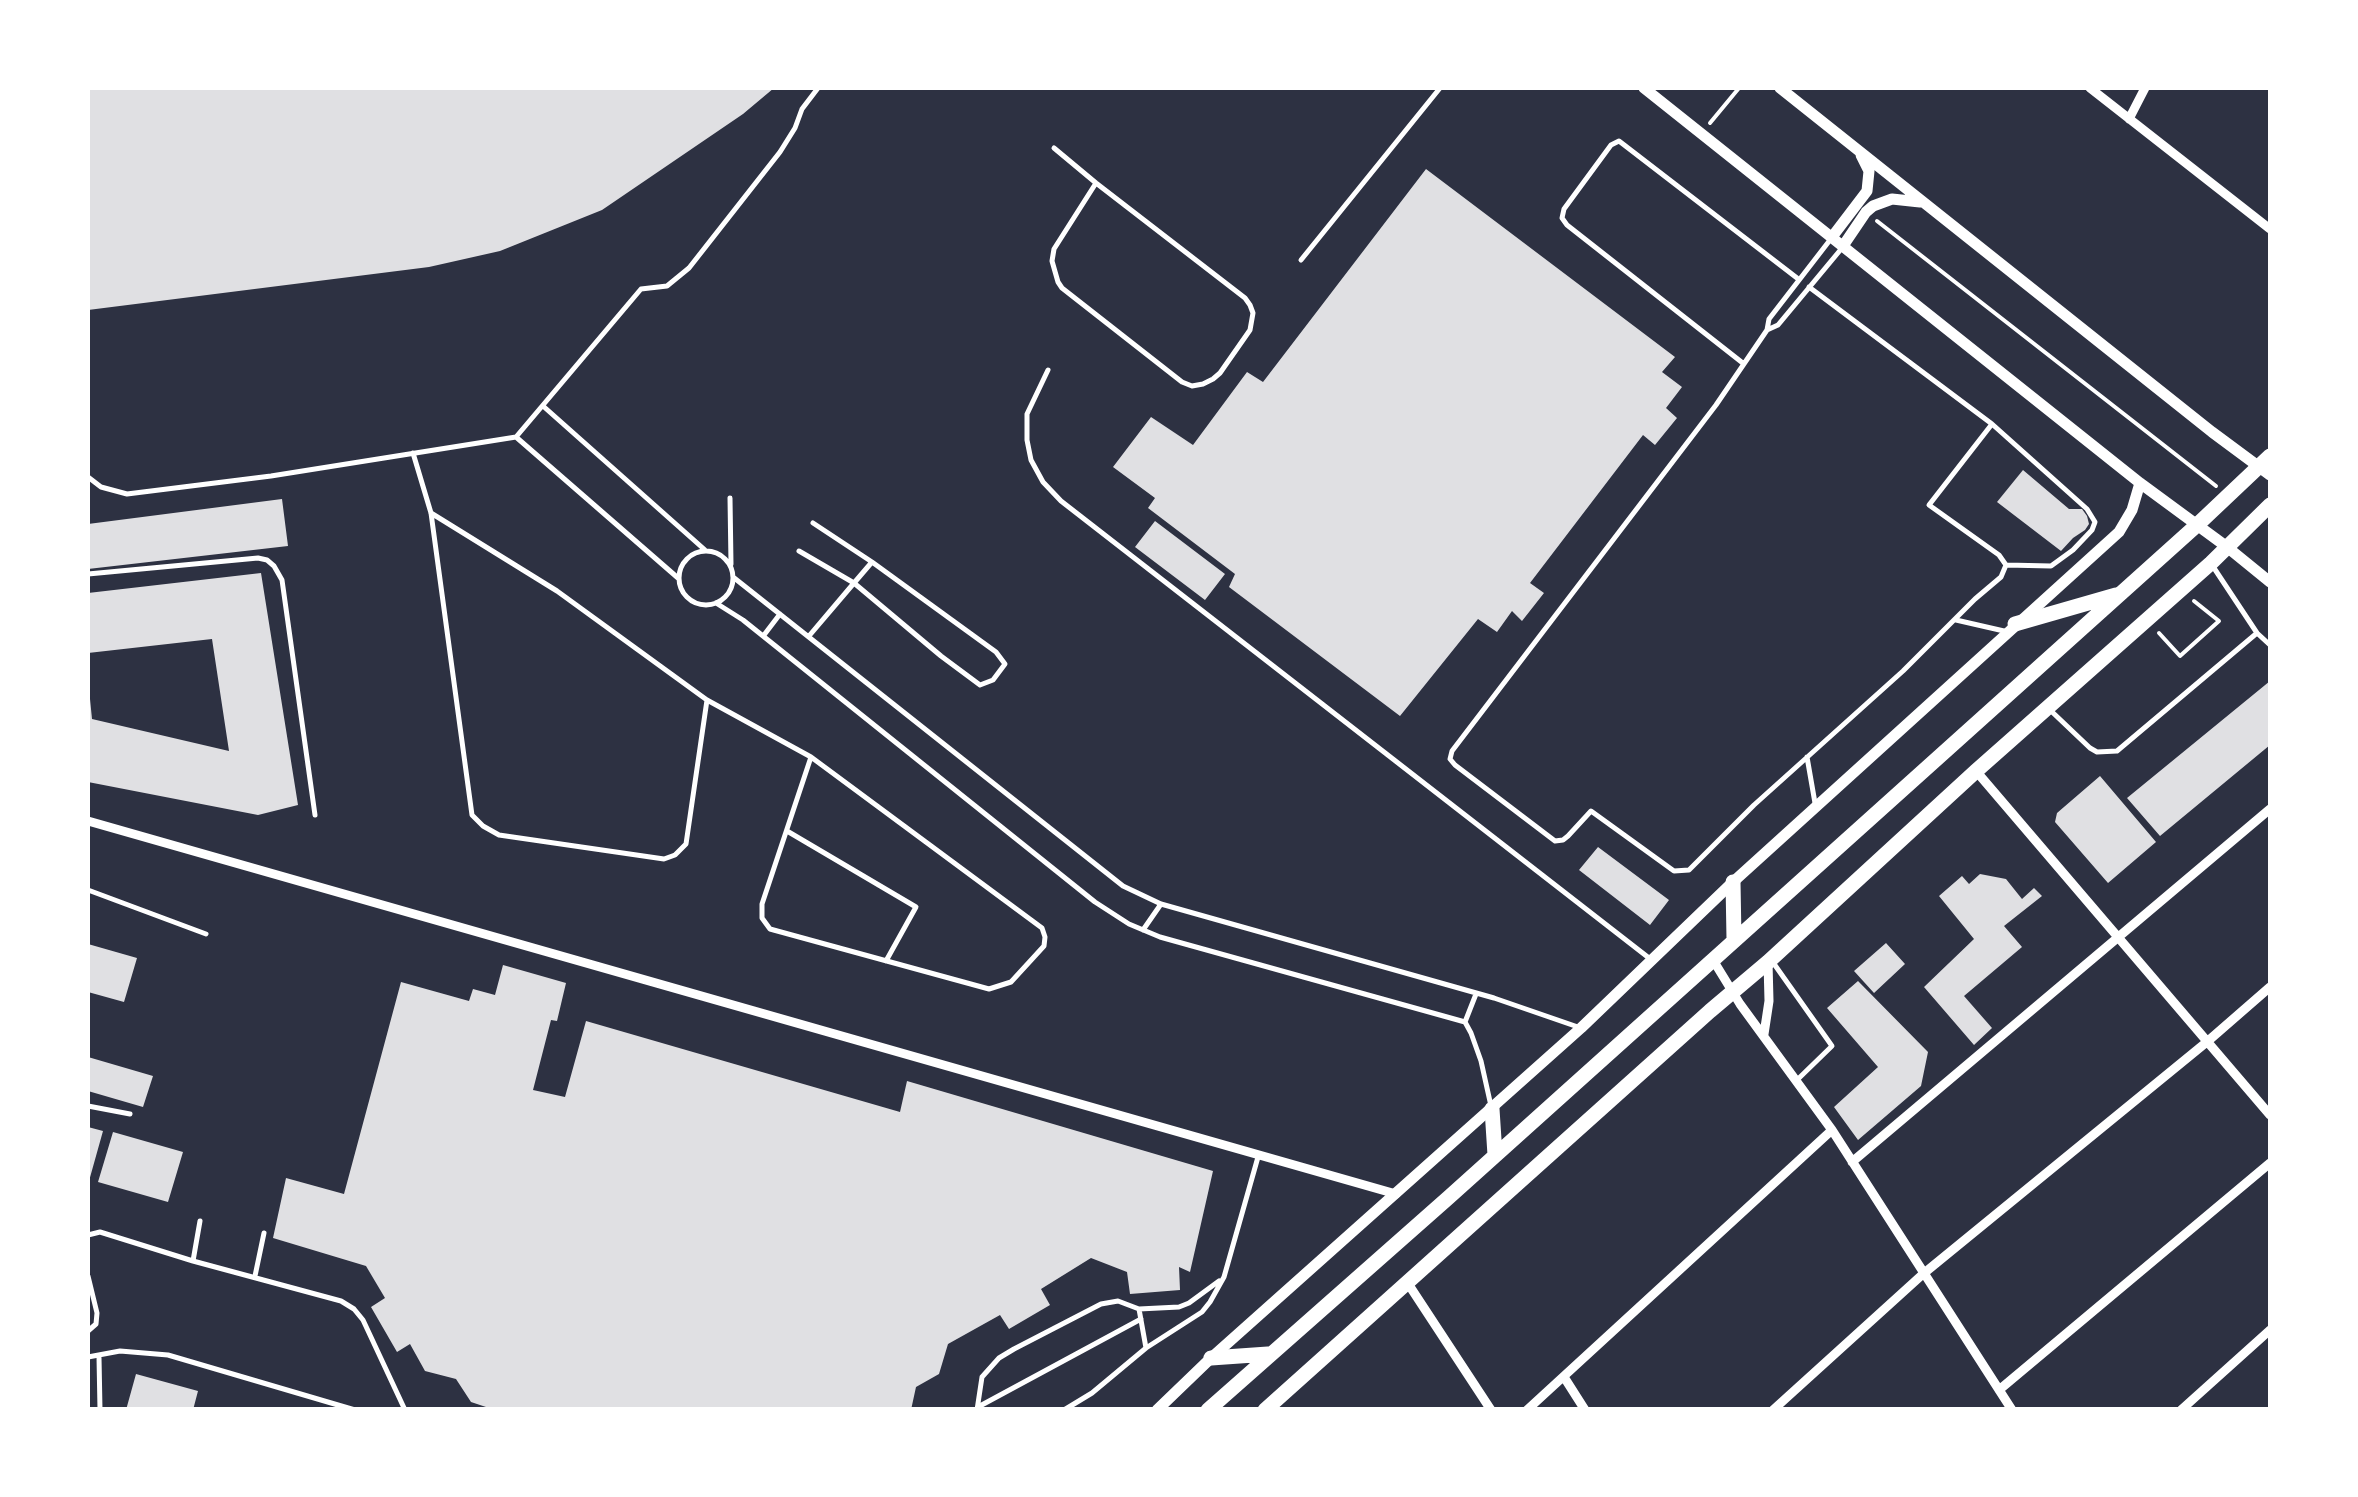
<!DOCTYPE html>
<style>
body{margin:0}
#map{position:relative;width:2358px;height:1497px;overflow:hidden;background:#2d3142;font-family:Bitter,serif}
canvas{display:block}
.frame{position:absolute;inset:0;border:90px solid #fff;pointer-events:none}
</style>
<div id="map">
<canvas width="2358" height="1497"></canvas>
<div class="frame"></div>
</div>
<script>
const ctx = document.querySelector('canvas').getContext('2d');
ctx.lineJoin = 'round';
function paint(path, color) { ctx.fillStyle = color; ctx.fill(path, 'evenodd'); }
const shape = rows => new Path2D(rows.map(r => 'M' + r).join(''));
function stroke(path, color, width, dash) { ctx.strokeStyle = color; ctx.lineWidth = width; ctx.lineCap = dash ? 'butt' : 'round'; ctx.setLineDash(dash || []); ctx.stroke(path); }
const building = shape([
 [88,88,774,88,743,114,602,210,500,251,429,267,88,310],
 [1426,169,1675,357,1662,372,1682,387,1666,408,1677,418,1655,445,1643,435,1530,583,1544,593,1522,621,1512,611,1497,632,1478,619,1400,716,1229,587,1235,574,1148,508,1155,498,1113,467,1151,417,1193,445,1247,372,1263,382],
 [2023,470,2069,509,2082,509,2087,516,2089,524,2085,530,2073,538,2061,551,1997,502],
 [282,499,288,546,88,569,88,524],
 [1155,521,1225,574,1205,600,1135,547],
 [261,573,298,805,258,815,88,782,88,699,90,699,92,719,229,751,212,639,88,653,88,593],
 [2270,681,2270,745,2160,836,2127,798],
 [2100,776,2156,842,2108,883,2055,822,2057,813],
 [1598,847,1669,900,1650,925,1579,870],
 [1980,874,2006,879,2022,899,2034,888,2042,896,2004,926,2022,947,1964,996,1992,1028,1974,1045,1924,987,1974,939,1939,896,1962,876,1969,884],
 [1886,943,1905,964,1874,993,1854,971],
 [88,944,137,958,124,1002,88,992],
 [503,965,566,983,557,1021,551,1020,533,1090,565,1097,586,1021,900,1112,907,1081,1213,1171,1190,1272,1179,1267,1180,1290,1130,1294,1127,1272,1091,1258,1041,1289,1050,1305,1009,1329,1000,1315,948,1344,939,1374,916,1387,911,1410,495,1410,471,1402,456,1379,425,1371,410,1344,397,1352,371,1307,385,1298,366,1266,273,1238,286,1178,344,1194,401,982,469,1001,473,989,495,995],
 [1858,981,1928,1052,1921,1086,1858,1140,1834,1107,1878,1067,1827,1008],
 [88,1057,153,1076,143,1107,88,1091],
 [88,1127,103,1131,89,1181,88,1181],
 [113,1132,183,1152,168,1202,98,1182],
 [136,1374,198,1391,193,1410,126,1410]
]);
const path = shape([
 [1710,123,1739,88],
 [1877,221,2216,486],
 [2159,633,2180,656,2219,621,2194,601]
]);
const service = shape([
 [1054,148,1096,183,1245,298,1250,305,1253,313,1250,330,1220,373,1213,379,1203,384,1192,386,1182,382,1062,288,1058,282,1052,261,1054,249,1096,183],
 [1830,240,1769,319,1767,330,1716,405,1452,751,1450,759,1455,765,1555,841,1563,840,1568,836,1591,811,1674,871,1689,870,1754,805,1903,671,1975,599,2001,577,2006,565],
 [1301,260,1440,88],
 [1809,287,1992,424,1929,505,1999,555,2006,565],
 [1767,330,1778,325,1842,248],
 [1744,364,1567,225,1562,218,1564,209,1611,145,1619,141,1797,278],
 [1048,370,1027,414,1027,440,1031,460,1043,482,1061,501,1649,958],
 [543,406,705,550],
 [1992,424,2087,509,2095,522,2092,530,2073,550,2051,566,2006,565],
 [516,437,678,578],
 [413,453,431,513,472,815,483,826,499,835,664,859,675,855,686,844,707,700],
 [88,477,101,487,127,494,271,476,516,437,641,289,667,286,689,268,780,152,795,128,802,109,818,88],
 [730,498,731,564],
 [431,513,557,591,707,700,811,757,1042,928,1045,937,1044,946,1011,982,989,989,770,929,762,918,762,904,811,757],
 [813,523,872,562],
 '679 578a27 27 0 1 1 54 0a27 27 0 1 1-54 0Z',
 [799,551,854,583,941,656,980,685,993,680,1005,664,996,652,872,562,854,583,809,636],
 [88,574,258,558,267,560,274,566,282,580,315,815],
 [733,577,1123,886,1161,904,1494,998,1578,1027],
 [716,603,743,620,1095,902,1129,924,1160,937,1465,1022,1471,1033,1481,1061,1491,1106],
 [1956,620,2004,631],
 [2257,633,2270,645],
 [764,635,780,614],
 [2049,709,2090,748,2097,752,2117,751,2257,633,2212,565],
 [1807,757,1815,803],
 [787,831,916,907,886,961],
 [88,890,206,934],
 [1143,930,1161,904],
 [1772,961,1832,1046,1797,1080],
 [1465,1022,1476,994],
 [88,1106,130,1114],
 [88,1235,100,1232,193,1261,341,1301,354,1309,363,1320,405,1410],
 [193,1261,200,1221],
 [88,1276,97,1313,96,1324,88,1331],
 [255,1276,264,1233],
 [1139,1309,1146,1348],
 [88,1357,120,1351,168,1355,355,1410],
 [99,1357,100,1410],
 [978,1407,1141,1319],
 [977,1410,982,1377,999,1358,1014,1349,1101,1304,1118,1301,1139,1309,1179,1307,1189,1303,1219,1281],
 [1064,1410,1092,1393,1146,1348,1202,1312,1210,1302,1224,1277,1258,1157]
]);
const minor = shape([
 [2090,88,2270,229],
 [2129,119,2145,88],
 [1976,771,2270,1115],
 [88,821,1396,1194],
 [1713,960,1740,1004,1832,1130,2012,1410],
 [1764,1034,1769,1001,1768,962],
 [1852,1162,2270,809],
 [1407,1282,1491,1410],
 [1564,1377,1585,1410],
 [1999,1390,2270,1163],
 [1527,1410,1832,1130],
 [1773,1410,1923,1274,2208,1041,2270,987],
 [2181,1410,2270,1330]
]);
const tertiary = shape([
 [1644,88,2140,483,2227,547,2270,582],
 [1780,88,2212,432,2270,475],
 [1832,237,1867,191,1869,171,1861,155],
 [1843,246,1866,212,1873,206,1892,199,1920,202],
 [1157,1410,1211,1358,1581,1028,1733,882,2119,532,2132,510,2140,483]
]);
const primary = shape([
 [2015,624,2116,595],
 [1733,882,1734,939],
 [1492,1109,1495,1155],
 [1211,1358,1268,1354],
 [1208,1410,1448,1198,2197,525,2270,456],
 [1265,1410,1710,1011,1768,962,1976,771,2211,563,2270,505]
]);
paint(building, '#e0e0e3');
stroke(path, '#fff', 4);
stroke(service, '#fff', 5);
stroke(minor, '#fff', 9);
stroke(tertiary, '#fff', 11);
stroke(primary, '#fff', 15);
</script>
